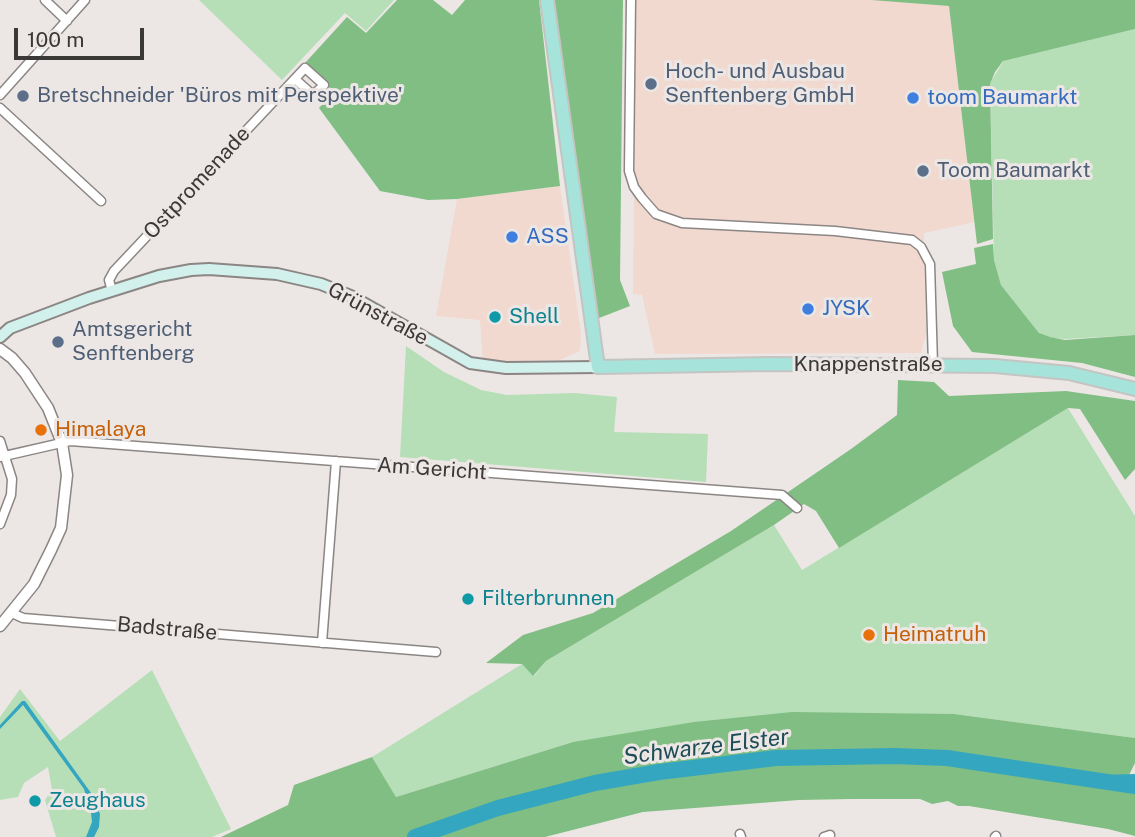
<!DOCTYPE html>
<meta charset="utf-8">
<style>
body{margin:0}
#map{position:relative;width:1135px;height:837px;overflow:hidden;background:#ece7e5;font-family:"Public Sans",sans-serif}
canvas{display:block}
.scale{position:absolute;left:14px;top:28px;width:130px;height:32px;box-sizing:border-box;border:4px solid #3b3938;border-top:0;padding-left:9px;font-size:21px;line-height:24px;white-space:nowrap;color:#3b3938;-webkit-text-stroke:5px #ece7e5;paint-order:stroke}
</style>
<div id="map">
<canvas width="1135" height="837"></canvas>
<div class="scale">100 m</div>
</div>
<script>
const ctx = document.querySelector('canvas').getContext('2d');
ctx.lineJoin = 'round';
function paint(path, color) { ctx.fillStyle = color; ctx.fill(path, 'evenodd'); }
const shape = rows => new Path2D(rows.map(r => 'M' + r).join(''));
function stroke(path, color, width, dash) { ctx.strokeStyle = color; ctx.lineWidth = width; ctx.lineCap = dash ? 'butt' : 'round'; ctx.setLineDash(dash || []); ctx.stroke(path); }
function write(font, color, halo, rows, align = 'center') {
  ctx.font = font + ' "Public Sans",sans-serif'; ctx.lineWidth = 6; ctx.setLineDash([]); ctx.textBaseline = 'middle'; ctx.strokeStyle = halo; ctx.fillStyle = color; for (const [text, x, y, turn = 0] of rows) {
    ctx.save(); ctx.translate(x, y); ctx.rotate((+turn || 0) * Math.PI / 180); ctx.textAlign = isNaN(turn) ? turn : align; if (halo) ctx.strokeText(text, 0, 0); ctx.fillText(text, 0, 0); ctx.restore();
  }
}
const commercial = shape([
 [636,0,872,0,949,6,975,222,924,233,926,334,921,353,655,354,642,295,633,294],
 [560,186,581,333,580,351,560,360,483,362,480,320,436,316,457,199]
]);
const green = shape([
 [199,0,394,0,366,31,345,13,282,80],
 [1135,29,1135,335,1066,339,1049,338,1039,333,1001,285,994,260,990,83,1004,60],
 [406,346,444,372,481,390,507,395,575,393,617,397,614,432,708,434,706,482,400,457],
 [1068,408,1135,516,1135,738,954,714,573,742,396,797,372,757,522,664,534,676,546,661,774,525,802,570],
 [152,670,231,829,212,837,56,837,45,800,52,790,48,767,24,783,18,797,0,800,0,717,20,689,60,741]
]);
const forest = shape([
 [397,0,433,0,452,15,465,0,539,0,560,186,457,199,428,200,380,191,319,108,334,92,305,63,347,17,366,33],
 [550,0,623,0,620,280,630,306,594,320],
 [871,0,1135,0,1135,29,1003,61,995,72,990,84,993,239,977,244,949,6],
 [993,244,994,260,1001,285,1039,333,1050,337,1065,340,1135,335,1135,377,1082,363,972,352,953,326,942,272,976,264,974,248],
 [898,380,934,382,949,396,1066,391,1135,401,1135,469,1125,480,1080,409,1068,408,839,548,816,511,804,504,774,525,546,661,533,676,522,664,486,663,523,635,593,613,731,531,851,449,897,415],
 [792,712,954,714,1135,738,1135,763,1129,775,1102,775,1099,785,1135,792,1135,836,1108,829,969,806,958,806,948,801,932,804,920,799,851,799,799,800,643,812,545,837,221,837,288,805,294,785,372,757,396,797,573,742,694,722]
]);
const water = shape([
 [22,701,25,701,91,793,100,814,99,827,94,837,86,837,92,822,91,813,84,789,23,705,0,729,0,725],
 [1135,774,1135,792,1099,786,1102,775]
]);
const river = shape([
 [415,837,498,808,595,783,659,772,776,758,894,756,947,758,1135,786]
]);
const minor = shape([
 [45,0,67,21],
 [631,0,629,171,634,187,642,198,656,214,682,223,835,231,912,240,921,247,930,264,933,365],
 [0,95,85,0],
 [0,108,101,201],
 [112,291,109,280,114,271,305,68,324,85,313,95,295,79],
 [0,441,12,479,11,495,0,524],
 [0,457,70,441,782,495,797,508],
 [12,613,23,618,436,652],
 [322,643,336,461],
 [740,834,741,837],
 [824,837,830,835],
 [995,837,996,836]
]);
const tertiary = shape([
 [0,349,12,358,25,373,48,408,62,443,67,475,61,528,51,550,34,584,0,626]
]);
const secondary = shape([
 [0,337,10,328,89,298,159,276,191,270,209,269,277,274,321,284,353,297,470,363,506,368,598,367]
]);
const primary = shape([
 [547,0,598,367,769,364,995,366,1069,373,1135,389]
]);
const markers = [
 [651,84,7,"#5c6f8a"],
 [23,96,7,"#5c6f8a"],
 [913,98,7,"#3f7fe0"],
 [923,171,7,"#5c6f8a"],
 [512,237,7,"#3f7fe0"],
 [808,309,7,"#3f7fe0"],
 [495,317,7,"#0f9aa8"],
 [58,342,7,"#5c6f8a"],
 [41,430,7,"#e8710a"],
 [468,599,7,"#0f9aa8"],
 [869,635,7,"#e8710a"],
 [35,801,7,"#0f9aa8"]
];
const serviceNames = [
 ["Hoch- und Ausbau",665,72],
 ["Senftenberg GmbH",665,96],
 ["Bretschneider 'Büros mit Perspektive'",37,96],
 ["Toom Baumarkt",937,171],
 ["Amtsgericht",72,330],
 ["Senftenberg",72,354]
];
const shopNames = [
 ["toom Baumarkt",927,98],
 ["ASS",526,237],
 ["JYSK",822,309]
];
const streetNames = [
 ["Ostpromenade",197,183,-47],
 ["Grünstraße",378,314,28],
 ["Knappenstraße",868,365],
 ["Am Gericht",432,469,4],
 ["Badstraße",167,629,5]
];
const cultureNames = [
 ["Shell",509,317],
 ["Filterbrunnen",482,599],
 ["Zeughaus",49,801]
];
const foodNames = [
 ["Himalaya",55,430],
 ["Heimatruh",883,635]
];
const waterNames = [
 ["Schwarze Elster",706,747,-7]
];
paint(commercial, '#f1d9cf');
paint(green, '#b6dfb7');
paint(forest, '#81be83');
paint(water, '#35a6bf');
stroke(river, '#35a6bf', 16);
stroke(minor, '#8b8684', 11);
stroke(tertiary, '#8b8684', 13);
stroke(secondary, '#8b8684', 14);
stroke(primary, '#c4c4c3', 16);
stroke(minor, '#fff', 8);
stroke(tertiary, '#fff', 10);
stroke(secondary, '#d2f1ed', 10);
stroke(primary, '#a6e3da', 12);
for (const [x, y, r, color] of markers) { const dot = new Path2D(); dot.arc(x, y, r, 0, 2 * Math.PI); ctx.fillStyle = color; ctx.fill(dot); stroke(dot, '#ece7e5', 2.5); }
write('21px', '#4e5e75', '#ece7e5', serviceNames, 'left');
write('21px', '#366cbe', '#ece7e5', shopNames, 'left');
write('21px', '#3b3938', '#ece7e5', streetNames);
write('21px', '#0d838f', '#ece7e5', cultureNames, 'left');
write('21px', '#c56008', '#ece7e5', foodNames, 'left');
write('italic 23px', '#1e4d58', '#ece7e5', waterNames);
</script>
